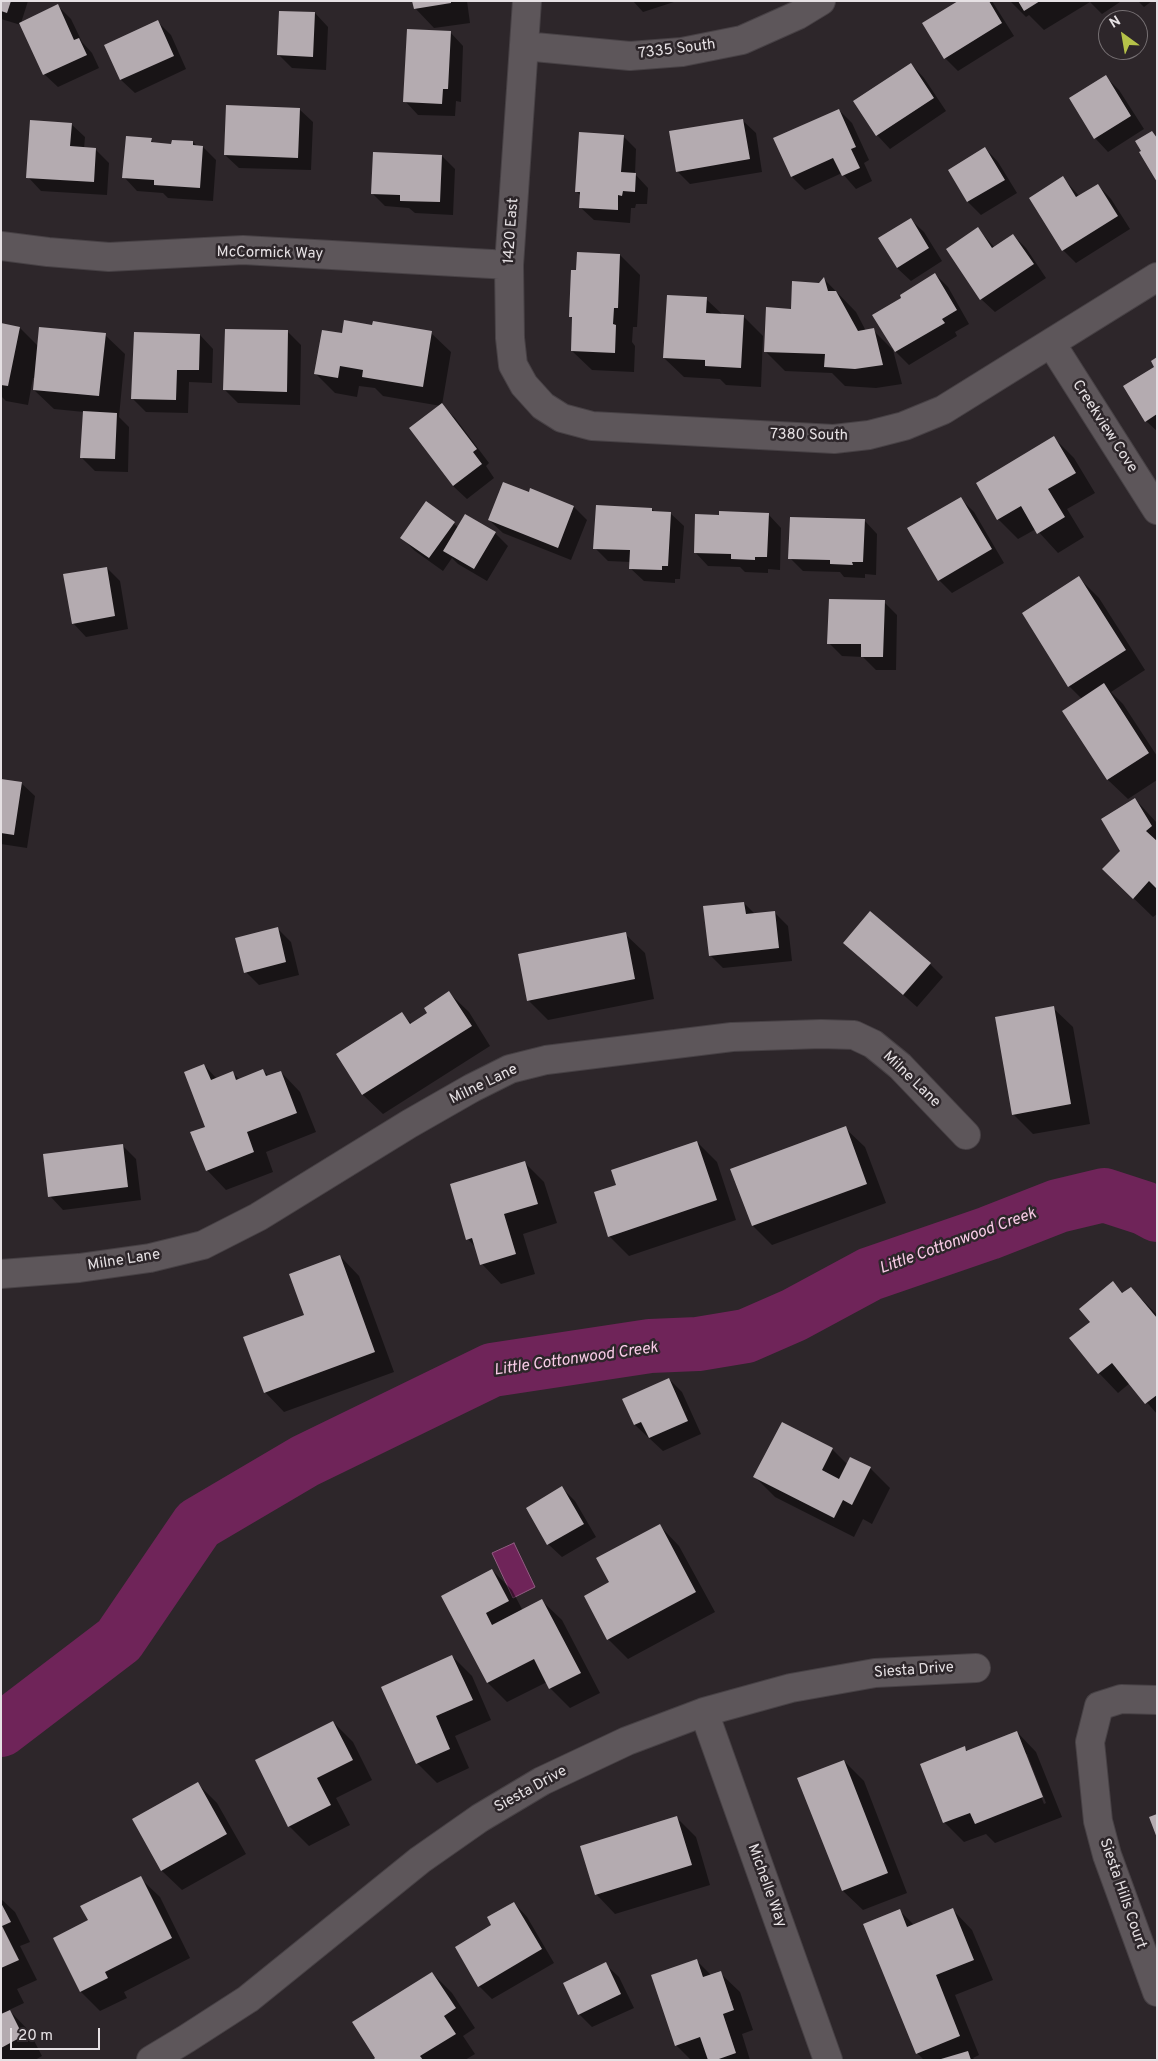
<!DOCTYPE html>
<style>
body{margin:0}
#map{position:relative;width:1158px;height:2061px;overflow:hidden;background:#2d262a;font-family:Overpass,sans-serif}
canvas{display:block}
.frame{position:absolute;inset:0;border:2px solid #e6e1e4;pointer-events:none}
.north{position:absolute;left:1098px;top:10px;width:50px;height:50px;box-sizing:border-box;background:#2d262a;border:1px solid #777174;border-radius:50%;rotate:328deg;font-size:14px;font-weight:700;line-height:20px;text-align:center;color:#e6e1e4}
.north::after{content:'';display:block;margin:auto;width:18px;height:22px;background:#b5c249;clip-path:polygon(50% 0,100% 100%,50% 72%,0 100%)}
.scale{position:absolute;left:10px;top:2028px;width:90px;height:22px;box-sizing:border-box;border:2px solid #e6e1e4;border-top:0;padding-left:6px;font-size:15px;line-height:18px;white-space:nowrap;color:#e6e1e4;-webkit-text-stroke:4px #2d262a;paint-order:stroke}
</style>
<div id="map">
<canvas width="1158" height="2061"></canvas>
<div class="frame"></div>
<div class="north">N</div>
<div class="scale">20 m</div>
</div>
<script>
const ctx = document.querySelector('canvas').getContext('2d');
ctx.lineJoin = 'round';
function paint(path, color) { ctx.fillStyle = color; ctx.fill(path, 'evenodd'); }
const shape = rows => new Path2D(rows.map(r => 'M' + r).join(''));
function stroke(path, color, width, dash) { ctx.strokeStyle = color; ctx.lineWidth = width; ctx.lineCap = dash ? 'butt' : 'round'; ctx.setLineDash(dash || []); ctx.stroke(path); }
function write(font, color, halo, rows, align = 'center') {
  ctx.font = font + ' Overpass,sans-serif'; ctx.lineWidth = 5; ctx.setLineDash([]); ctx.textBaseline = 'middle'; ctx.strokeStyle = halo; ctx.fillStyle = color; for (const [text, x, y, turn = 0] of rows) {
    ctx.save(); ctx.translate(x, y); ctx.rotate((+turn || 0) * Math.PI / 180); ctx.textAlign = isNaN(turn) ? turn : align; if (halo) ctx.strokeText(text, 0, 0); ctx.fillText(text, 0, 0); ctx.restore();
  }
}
const water = shape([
 [514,1543,535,1587,513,1598,492,1553,514,1543]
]);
const shadow = shape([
 [1,1,28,1,21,23,58,6,71,19,82,42,92,53,99,68,58,87,44,74,21,25,1,19],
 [414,1,467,1,470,23,434,28,415,8],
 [633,1,677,1,643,12],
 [960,1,992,1,1014,36,958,71,945,58],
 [1010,1,1120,1,1120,2,1102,14,1090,2,1044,30,1029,15,1026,17],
 [1138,1,1152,1,1144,7],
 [315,13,328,27,326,70,292,68,279,55],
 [158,22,171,35,186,69,135,93,121,80,106,46],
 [450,32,463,46,461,102,456,101,455,116,418,115,405,101],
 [911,64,924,78,946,111,890,149,877,135,855,102],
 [1106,77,1119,90,1144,129,1108,152,1095,138],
 [299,109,313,122,311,170,239,168,225,155],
 [839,110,852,123,869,160,864,163,872,181,856,189,842,173,805,190,792,177],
 [742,120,756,133,762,172,690,184,677,171],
 [71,124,85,137,84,149,96,150,109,163,107,195,41,191,28,177],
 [623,136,636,149,635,174,648,188,647,204,636,204,635,208,631,208,630,223,594,220,580,207,581,196,576,191],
 [151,140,155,144,172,145,193,142,197,146,203,147,216,160,213,201,168,198,163,193,137,191,124,177],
 [985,148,998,162,1017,193,981,215,968,202,949,170],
 [442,156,455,169,453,215,415,213,409,208,385,206,372,193],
 [1063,178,1080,197,1098,185,1111,199,1130,229,1076,263,1063,250],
 [910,219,924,232,942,261,911,281,897,268],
 [978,229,995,248,1013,235,1026,248,1046,278,995,312,981,299,948,249],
 [620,255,640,275,637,327,633,327,632,342,635,346,634,372,592,370,572,351,573,319,571,317],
 [935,274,948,287,969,324,955,332,957,336,909,365,894,350,903,298],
 [824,279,856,312,866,331,873,330,893,350,902,384,876,388,845,386,832,373,785,371,765,351,792,311],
 [706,299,723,315,744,317,763,336,761,387,726,385,720,379,684,377,664,358],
 [1,324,20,328,38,346,105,335,125,354,119,417,129,427,128,472,95,471,82,458,84,412,54,409,34,390,35,378,33,378,28,405,6,401,1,396],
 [287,331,301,345,300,405,238,403,225,390],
 [431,333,451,352,442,405,455,418,489,463,486,466,494,478,467,499,453,486,441,406,383,396,375,388,359,386,357,397,335,393,315,373,343,334],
 [200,335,213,349,212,383,189,382,188,413,146,412,133,399],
 [1157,359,1157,431,1146,421],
 [1054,438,1074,458,1095,493,1067,509,1084,537,1058,553,1036,529,1018,539,998,519],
 [961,499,974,512,1004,563,952,593,939,580],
 [426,503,458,527,495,533,508,546,487,581,458,564,452,558,443,571,415,551,401,537],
 [574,507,587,520,571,560,503,533,489,520],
 [652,509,655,512,670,513,684,526,680,579,675,579,675,583,644,581,630,568,631,562,608,561,595,548],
 [768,514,781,528,780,570,768,569,768,573,745,572,740,567,708,566,695,552],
 [864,520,877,534,876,575,865,574,865,578,844,577,840,572,803,571,790,558],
 [107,568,120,581,128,629,86,637,73,623],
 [1079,578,1099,598,1145,670,1111,692,1123,704,1157,756,1157,780,1128,799,1108,780,1063,711,1082,699,1069,686],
 [884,602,897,615,896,670,876,670,863,657,842,656,829,643],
 [1,780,21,783,35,796,27,848,1,844],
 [1135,799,1157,823,1157,914,1153,917,1123,888,1122,851],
 [744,903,756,915,775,913,788,926,792,961,723,968,710,955],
 [277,928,291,942,299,975,259,985,246,972],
 [625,934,645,953,654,999,548,1020,528,1000],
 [845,943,930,964,943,977,917,1007],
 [449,993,469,1012,490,1046,383,1114,363,1095,338,1054,402,1014,412,1024,429,1013],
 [1053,1008,1073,1027,1090,1124,1033,1134,1013,1114],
 [204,1065,217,1079,233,1073,240,1080,263,1071,269,1076,281,1072,300,1092,316,1132,266,1152,273,1172,226,1190,207,1170,207,1127],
 [845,1128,865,1147,886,1203,772,1245,753,1226],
 [697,1142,717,1162,736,1220,629,1256,609,1236,617,1185],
 [123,1146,136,1159,141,1200,63,1210,50,1196],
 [524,1162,544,1182,557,1223,523,1234,535,1274,501,1284,482,1264,476,1248,468,1239],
 [340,1256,359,1276,394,1372,284,1412,265,1392],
 [1113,1283,1124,1294,1131,1288,1157,1315,1157,1414,1130,1383,1118,1393,1099,1373,1091,1322],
 [669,1379,682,1392,701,1434,663,1451,635,1425,624,1399],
 [832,1449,848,1465,851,1458,870,1468,890,1488,872,1524,863,1519,854,1537,775,1497,755,1477],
 [562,1488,575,1501,596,1537,562,1557,548,1544],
 [660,1526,679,1546,715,1612,628,1659,608,1639,611,1583],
 [492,1570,512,1590,523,1611,542,1601,562,1620,600,1693,570,1708,550,1688,547,1682,507,1702,488,1683,442,1596],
 [452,1656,472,1676,491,1720,455,1736,469,1768,437,1783,417,1763],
 [333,1722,353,1742,372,1780,336,1798,350,1825,309,1846,289,1826],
 [1017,1732,1036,1752,1062,1817,995,1843,986,1834,964,1842,944,1822,964,1748,968,1751],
 [1025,1754,1027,1754,1046,1803,1044,1804],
 [844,1761,864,1781,907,1893,863,1910,843,1891],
 [198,1784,217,1803,246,1854,182,1890,162,1871,134,1819],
 [676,1817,696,1837,710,1885,615,1914,596,1894],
 [140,1878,160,1897,190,1958,124,1992,127,1998,100,2011,81,1992,54,1939,89,1921],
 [1,1899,15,1912,30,1942,20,1946,37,1980,17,1989,24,2003,9,2010,29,2031,42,2056,35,2060,1,2060],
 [514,1903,527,1917,554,1963,492,1999,479,1986,493,1926],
 [953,1910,972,1930,993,1980,955,1995,979,2055,973,2058,975,2060,924,2060,917,2053,900,1911,914,1925],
 [697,1961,711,1975,720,1973,740,1992,753,2030,742,2034,750,2060,691,2060,676,2045],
 [605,1964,619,1977,634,2008,592,2027,579,2014],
 [432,1973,452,1993,475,2028,463,2036,475,2054,465,2060,376,2060]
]);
const river = shape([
 [1,1730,119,1640,198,1524,305,1461,492,1370,650,1346,698,1344,746,1336,794,1315,870,1274,989,1233,1058,1206,1104,1195,1144,1208,1157,1215]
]);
const building = shape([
 [1,1,11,1,7,13,1,11],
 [412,1,451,1,451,3,414,9],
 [958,1,989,1,1002,23,944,59,922,23],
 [1018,1,1040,1,1024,11],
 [58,4,74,40,79,38,87,55,43,75,19,23],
 [279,11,315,12,313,57,277,55],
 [158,20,174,56,120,80,104,45],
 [407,29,451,31,448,89,443,89,442,104,403,102],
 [911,63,934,98,876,136,853,101],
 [1106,75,1131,116,1094,139,1069,98],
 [226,105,300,108,298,158,224,155],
 [839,109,856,147,851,149,860,168,842,176,833,158,791,177,773,138],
 [743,119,750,159,676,172,669,131],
 [30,120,72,123,70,146,96,148,94,182,26,178],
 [1152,131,1157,138,1157,182,1139,152,1141,151,1135,141],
 [579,132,624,135,621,172,636,173,635,192,623,191,622,196,618,195,618,210,579,208,580,192,575,192],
 [126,136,152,138,151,142,171,144,172,140,193,141,193,145,203,146,200,188,154,185,154,180,122,178],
 [985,147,1005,180,967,202,948,170],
 [373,152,442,155,440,202,400,201,400,195,371,194],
 [1063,176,1076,197,1098,184,1118,216,1062,251,1029,198],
 [911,218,929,248,897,268,878,238],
 [978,227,992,248,1013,234,1034,264,980,300,946,249],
 [577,252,620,254,618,308,614,308,613,324,616,325,615,353,571,351,572,317,569,317,571,270,576,270],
 [935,273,957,310,942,319,945,323,895,352,872,315,901,298,900,295],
 [824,277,828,291,836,291,858,331,874,328,883,365,855,369,824,367,825,354,764,352,766,307,791,309,792,281,819,283],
 [667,295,707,297,706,313,744,315,741,368,705,366,705,360,663,358],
 [344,320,372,325,373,321,432,331,423,387,362,377,363,370,340,366,338,378,314,374,322,330,342,333],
 [1,323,20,327,8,386,1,385],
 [39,327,106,333,99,396,33,390],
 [225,329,288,330,287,392,223,390],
 [134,332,200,334,199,370,177,370,176,400,131,399],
 [1157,357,1157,414,1145,422,1123,386,1154,367,1151,361],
 [442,403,477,449,473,452,482,464,453,486,409,428],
 [83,411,117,413,115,459,80,458],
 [1054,436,1076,473,1048,489,1065,517,1037,534,1021,506,997,520,976,483],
 [503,482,529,492,530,488,574,506,558,548,488,520],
 [961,497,992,549,938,581,907,528],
 [426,501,455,522,429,558,400,538],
 [596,505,652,508,652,511,671,512,668,566,662,566,662,570,629,569,630,550,593,549],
 [719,511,769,513,767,557,755,557,755,560,731,559,731,554,694,553,695,514,719,515],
 [465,514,496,532,474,569,443,551],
 [790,517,865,519,863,562,852,562,853,565,830,564,830,560,788,559],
 [107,567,115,616,72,624,63,574],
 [1079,576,1126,650,1068,687,1022,613],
 [829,599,885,600,883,657,861,657,861,644,827,644],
 [1104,683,1149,753,1107,780,1062,711],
 [1,779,22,782,14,835,1,833],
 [1135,798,1152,826,1146,831,1157,841,1157,889,1149,881,1133,899,1102,869,1120,851,1101,819],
 [744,902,746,914,775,911,779,948,709,956,703,906],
 [870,911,931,963,903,995,843,943],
 [278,927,286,962,244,973,235,938],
 [626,932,635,979,527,1001,518,954],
 [449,991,472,1026,362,1095,336,1054,402,1012,410,1024,427,1013,424,1008],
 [1054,1006,1071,1104,1012,1115,995,1017],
 [204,1064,211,1080,233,1071,236,1080,263,1069,266,1076,281,1071,297,1113,247,1132,254,1152,206,1171,190,1132,205,1127,184,1072],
 [846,1126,867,1184,752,1226,730,1169],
 [697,1141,717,1200,608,1237,594,1192,616,1185,611,1170],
 [123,1144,128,1187,48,1197,43,1154],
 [525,1161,538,1204,504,1214,516,1254,480,1265,472,1238,466,1240,450,1184],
 [340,1255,375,1352,264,1393,243,1337,304,1315,289,1274],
 [1113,1281,1122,1293,1131,1287,1157,1318,1157,1395,1145,1404,1112,1363,1098,1374,1069,1338,1090,1322,1079,1309],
 [669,1378,688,1421,649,1438,641,1422,634,1425,622,1399],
 [782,1422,833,1448,822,1470,839,1479,850,1457,871,1467,852,1505,843,1500,834,1518,753,1477],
 [562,1486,584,1524,547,1545,526,1508],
 [660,1524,696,1592,607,1640,584,1596,609,1582,596,1558],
 [492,1569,509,1601,486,1613,492,1625,542,1599,581,1673,549,1689,534,1659,487,1683,441,1596],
 [452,1655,473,1700,436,1716,450,1749,416,1764,381,1687],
 [333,1721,353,1760,317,1778,331,1805,288,1827,255,1760],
 [1017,1731,1043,1797,975,1824,970,1813,943,1823,920,1764,965,1746,966,1751],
 [844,1760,888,1873,842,1891,797,1778],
 [198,1782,227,1834,161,1871,132,1819],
 [1157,1814,1157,1838,1149,1817],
 [677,1816,692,1865,595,1895,580,1846],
 [141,1876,172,1938,105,1972,108,1978,80,1992,53,1938,88,1920,80,1906],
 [514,1902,542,1949,478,1987,455,1947,491,1925,487,1917],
 [1,1903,11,1922,2,1926,19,1960,1,1968],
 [953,1908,974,1960,936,1975,960,2036,916,2054,863,1924,900,1909,907,1927],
 [697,1959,703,1977,721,1971,734,2010,723,2014,736,2053,716,2060,708,2060,700,2037,675,2046,651,1975],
 [606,1962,621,1994,578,2015,563,1983],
 [432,1972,456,2008,444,2016,456,2034,420,2056,423,2060,373,2060,375,2058,352,2022],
 [10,2010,23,2036,1,2048,1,2014],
 [968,2051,971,2060,941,2060,941,2059]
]);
const minor = shape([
 [527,1,509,265,510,338,513,365,524,385,543,406,562,418,592,426,834,439,869,435,904,426,943,410,1157,277],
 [524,46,630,56,682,52,742,40,798,15,821,1],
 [1,246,48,252,109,257,243,250,509,265],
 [1051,343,1157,510],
 [1,1274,79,1268,150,1258,203,1245,258,1217,409,1124,472,1088,510,1069,546,1060,732,1037,821,1034,854,1035,873,1044,900,1066,966,1135],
 [1157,1700,1121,1699,1099,1706,1090,1742,1098,1821,1107,1855,1157,1992],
 [704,1712,828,2060],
 [151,2060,186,2039,248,1999,420,1860,480,1818,542,1781,627,1741,704,1712,791,1688,875,1673,976,1668]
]);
const streetNames = [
 ["7335 South",677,50,-7],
 ["1420 East",512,231,-86],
 ["McCormick Way",270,254,1],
 ["Creekview Cove",1104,427,57],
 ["7380 South",809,436,1],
 ["Milne Lane",911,1080,44],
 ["Milne Lane",484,1085,-26],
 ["Milne Lane",124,1261,-9],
 ["Siesta Drive",914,1671,-4],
 ["Siesta Drive",531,1790,-29],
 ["Michelle Way",766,1886,70],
 ["Siesta Hills Court",1122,1894,71]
];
const waterNames = [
 ["Little Cottonwood Creek",958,1242,-20],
 ["Little Cottonwood Creek",576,1360,-8]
];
paint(water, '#6f2459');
stroke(water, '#935d83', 1);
paint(shadow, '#0007');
stroke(river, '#6f2459', 54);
paint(building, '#b4abb0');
stroke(minor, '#474145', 30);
stroke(minor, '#5d565a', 28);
write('15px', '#e6e1e4', '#2d262a', streetNames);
write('italic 16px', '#f8cbe6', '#2d262a', waterNames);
</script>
